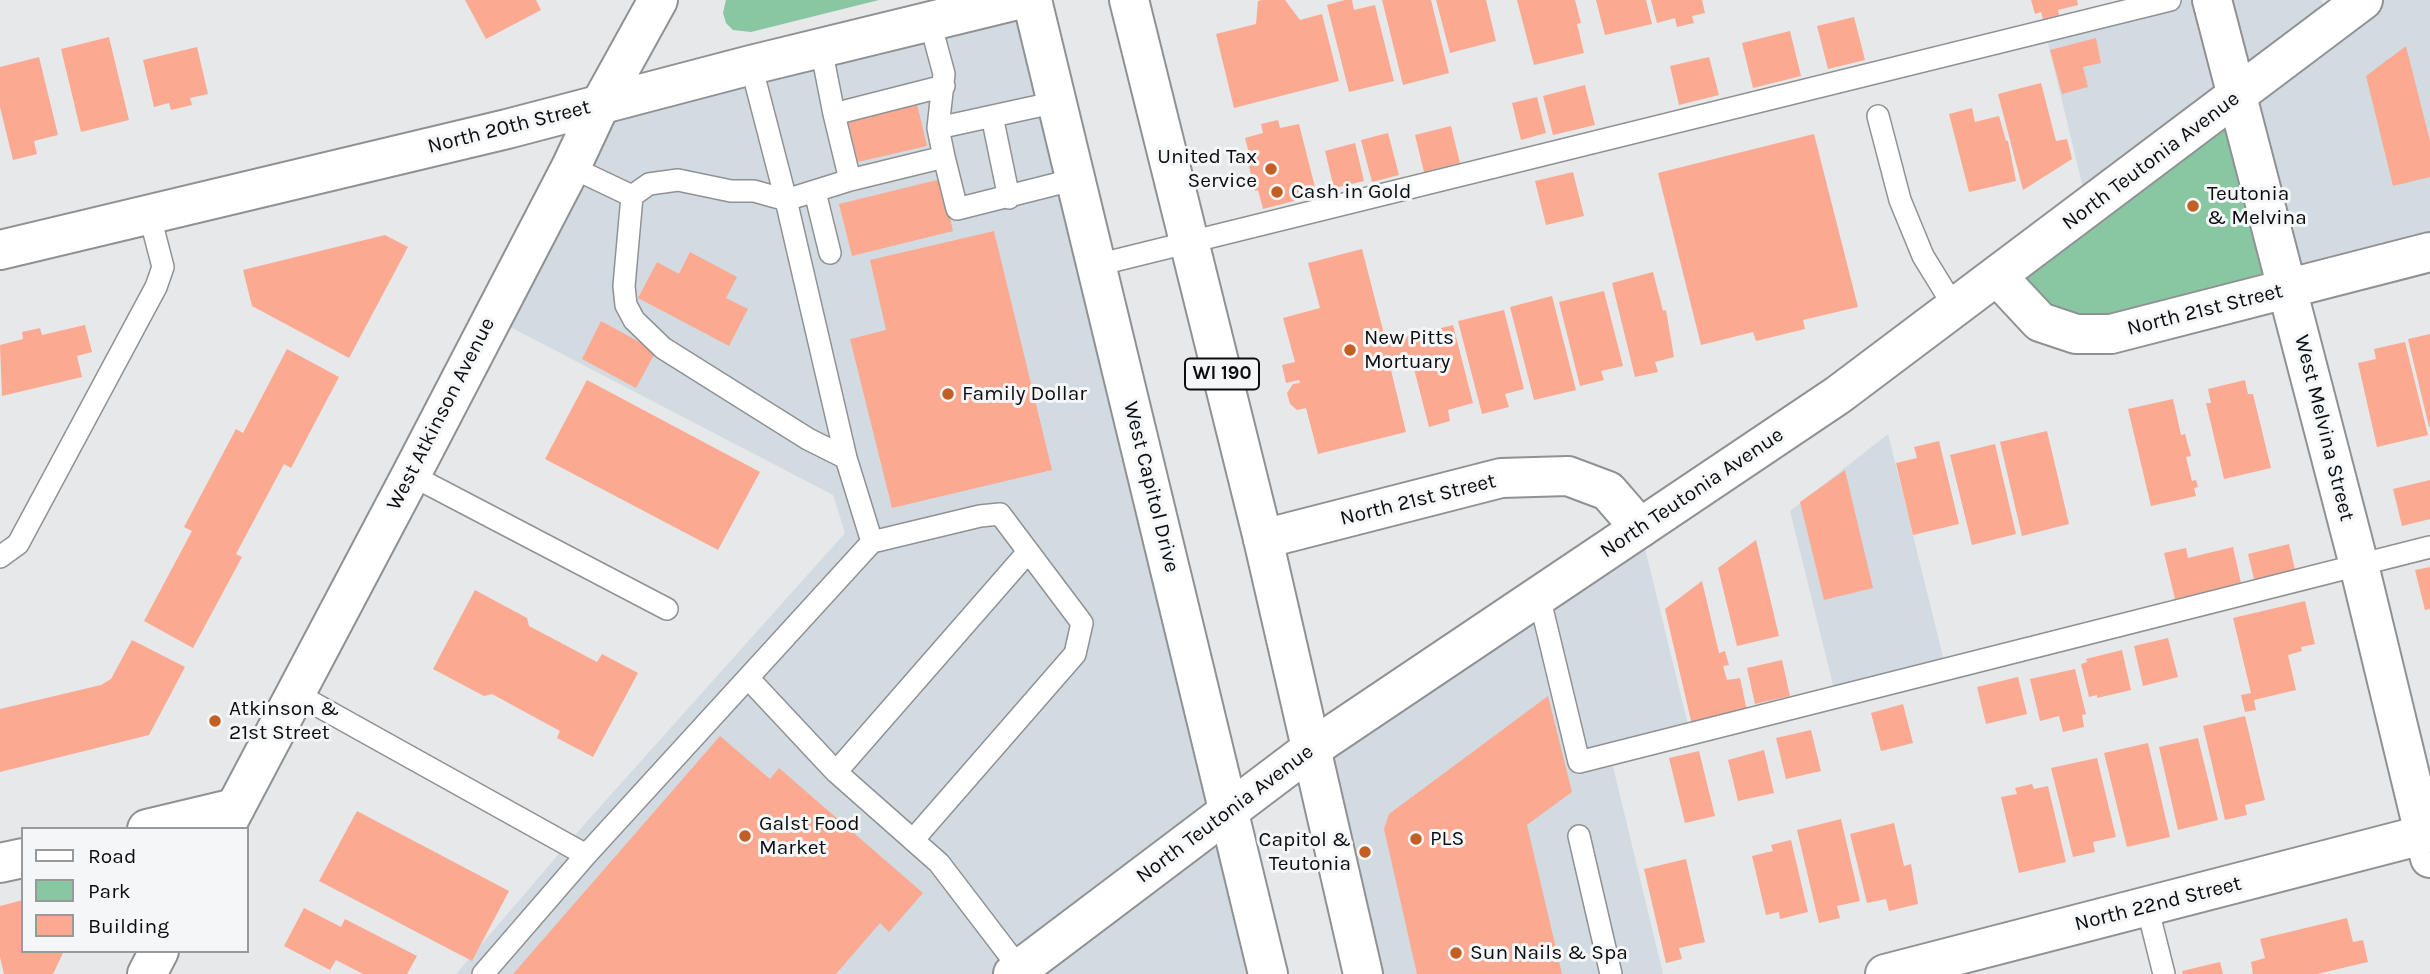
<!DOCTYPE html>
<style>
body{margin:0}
#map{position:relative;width:2430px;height:974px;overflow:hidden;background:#e6e8ea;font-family:Karla,sans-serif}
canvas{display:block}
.legend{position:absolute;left:21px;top:827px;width:228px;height:126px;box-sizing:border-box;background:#f4f6f7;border:2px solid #97999a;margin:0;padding:9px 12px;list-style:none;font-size:21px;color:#0c0d0e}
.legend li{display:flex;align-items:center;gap:14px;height:35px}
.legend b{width:35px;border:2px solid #97999a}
</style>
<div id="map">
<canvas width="2430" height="974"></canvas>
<ul class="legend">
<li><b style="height:9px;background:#fff"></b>Road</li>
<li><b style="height:19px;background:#88c7a2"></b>Park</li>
<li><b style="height:19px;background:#fca991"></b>Building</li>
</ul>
</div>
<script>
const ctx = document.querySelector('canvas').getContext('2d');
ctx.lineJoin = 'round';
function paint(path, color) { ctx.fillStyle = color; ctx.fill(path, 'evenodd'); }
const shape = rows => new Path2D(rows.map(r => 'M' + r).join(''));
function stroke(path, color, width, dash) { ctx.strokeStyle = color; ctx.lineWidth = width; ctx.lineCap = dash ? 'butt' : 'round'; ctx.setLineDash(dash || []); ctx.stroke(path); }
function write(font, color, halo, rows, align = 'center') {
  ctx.font = font + ' Karla,sans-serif'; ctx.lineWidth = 6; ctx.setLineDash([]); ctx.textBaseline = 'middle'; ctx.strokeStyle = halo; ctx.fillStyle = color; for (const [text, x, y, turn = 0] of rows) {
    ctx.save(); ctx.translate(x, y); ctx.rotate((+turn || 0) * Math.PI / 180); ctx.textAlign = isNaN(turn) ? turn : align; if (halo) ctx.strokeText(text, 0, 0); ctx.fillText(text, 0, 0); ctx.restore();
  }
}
const built = shape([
 [1017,0,1268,974,456,974,582,827,845,533,833,495,491,317,600,105],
 [2170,0,2322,0,2328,25,2363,0,2430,0,2430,252,2288,288,2088,208,2045,31],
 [1888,434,1946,669,1836,697,1790,511],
 [1640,528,1690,733,1610,754,1663,974,1363,974,1311,749]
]);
const green = shape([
 [726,0,879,0,751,32,733,30,726,23,723,13],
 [2236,97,2288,288,2076,334,1997,276]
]);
const building = shape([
 [465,0,536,0,541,10,486,39],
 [1262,0,1285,0,1300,20,1322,14,1339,81,1234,108,1216,34,1256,24,1258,1],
 [1345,0,1352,0,1354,10,1375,5,1394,81,1349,92,1327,5],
 [1382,0,1431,0,1449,73,1403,85],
 [1436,0,1486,0,1496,41,1450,53],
 [1517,0,1575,0,1581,23,1577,24,1584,53,1534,65],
 [1596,0,1646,0,1652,24,1605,35],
 [1651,0,1702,0,1705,13,1692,16,1694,23,1677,27,1675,18,1657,23],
 [2031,0,2077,0,2078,5,2058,10,2059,15,2043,19,2041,12,2035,14],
 [1854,17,1865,60,1828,69,1817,26],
 [1790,31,1801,76,1753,88,1742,43],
 [109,37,129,120,81,132,61,49],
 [2096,38,2101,63,2083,67,2088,87,2062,94,2050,50],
 [2406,46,2430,141,2430,177,2393,186,2366,76],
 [197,47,208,94,190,98,192,105,171,110,169,103,154,107,143,60],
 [39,57,58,135,34,141,37,154,13,160,0,107,0,67],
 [1709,57,1719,95,1679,105,1670,66],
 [2041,83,2056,141,2067,139,2072,159,2023,190,1998,94],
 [1585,85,1595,125,1553,135,1543,96],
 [1537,97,1546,133,1521,140,1512,103],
 [917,104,927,146,858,162,848,121],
 [1972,108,1975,122,1999,116,2006,141,2008,141,2016,181,1969,192,1949,114],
 [1278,120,1280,128,1299,124,1317,195,1263,209,1258,190,1255,191,1247,158,1250,157,1245,138,1263,133,1261,124],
 [1451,126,1460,163,1424,172,1415,135],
 [1388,133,1399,175,1372,182,1361,140],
 [1814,134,1858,307,1803,320,1805,329,1756,341,1753,332,1701,345,1658,173],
 [1355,143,1364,181,1334,188,1325,151],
 [1573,172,1584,216,1546,225,1535,181],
 [941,179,953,231,852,256,839,204],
 [994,231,1052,470,892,508,850,339,886,330,870,260],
 [385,235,408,247,349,358,252,306,243,270],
 [1362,249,1385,338,1404,334,1405,337,1453,325,1473,403,1448,410,1450,421,1429,427,1412,361,1390,366,1406,432,1318,454,1306,408,1297,410,1290,404,1287,393,1293,384,1300,383,1299,380,1286,383,1282,365,1295,362,1283,318,1320,308,1308,263],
 [690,252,737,277,726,298,748,309,729,346,638,298,657,262,679,274],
 [1653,272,1663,311,1666,310,1674,357,1655,362,1658,372,1635,377,1612,283],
 [1604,291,1623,366,1601,371,1604,380,1580,386,1559,302],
 [1552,296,1576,390,1534,400,1510,307],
 [1504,310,1524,389,1505,394,1509,407,1482,414,1458,321],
 [601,321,656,351,636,388,582,359],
 [85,325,92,352,77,356,82,377,2,396,0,345,23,339,22,332,40,328,42,335],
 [2430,334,2430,426,2429,427,2408,339],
 [2405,342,2428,435,2377,447,2358,363,2376,359,2374,349],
 [287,349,339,377,291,468,284,464,236,554,242,557,193,648,144,621,192,531,184,527,236,429,243,433],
 [587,380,760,472,718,550,545,459],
 [2245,380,2248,394,2253,394,2271,468,2224,479,2206,403,2211,403,2208,389],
 [2173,399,2181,435,2185,434,2191,456,2186,457,2192,481,2196,480,2198,487,2194,488,2196,496,2151,506,2128,409],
 [2047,431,2069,524,2022,536,2000,442],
 [1939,441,1959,524,1913,535,1896,463,1917,458,1914,447],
 [1995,444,2016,534,1972,545,1950,455],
 [1845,470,1873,588,1824,600,1800,502],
 [2430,480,2430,519,2402,526,2393,489],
 [1756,540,1779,636,1737,646,1718,568],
 [2289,544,2295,570,2254,579,2248,554],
 [2233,547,2241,583,2175,599,2164,553,2186,548,2188,558],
 [2430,567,2430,609,2425,610,2415,570],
 [1702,581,1719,653,1725,651,1729,665,1723,666,1727,680,1740,678,1747,711,1692,725,1665,609],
 [475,590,527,618,529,626,597,662,602,654,638,673,593,757,557,738,560,731,492,694,484,696,433,669],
 [2305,601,2315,644,2301,647,2302,651,2288,655,2296,690,2254,700,2256,710,2245,712,2241,695,2251,693,2233,618],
 [2168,638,2178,677,2143,686,2134,646],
 [132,640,185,667,149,735,0,772,0,709,101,685,111,679],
 [2122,650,2131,690,2097,698,2097,695,2089,697,2081,664,2087,662,2086,659],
 [1782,660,1790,696,1755,704,1747,668],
 [2075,669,2086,714,2082,715,2084,727,2063,732,2059,716,2040,721,2030,679],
 [2018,677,2027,714,1986,724,1977,687],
 [1548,696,1572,792,1527,825,1562,974,1417,974,1384,829,1389,814],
 [1903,704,1913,743,1881,751,1871,713],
 [2245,716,2265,800,2245,805,2247,815,2225,820,2203,726],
 [1811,730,1821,771,1786,779,1776,738],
 [720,736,770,779,779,768,923,893,889,932,880,923,836,974,513,974],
 [2198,738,2218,820,2178,830,2159,747],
 [2148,743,2170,837,2127,847,2104,753],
 [1764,750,1774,793,1738,801,1728,760],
 [1699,751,1715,816,1685,823,1669,758],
 [2097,758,2116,837,2093,842,2095,852,2073,857,2051,768],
 [2032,784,2034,789,2048,786,2066,862,2019,873,2001,797,2017,794,2015,788],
 [357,811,509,891,472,961,319,881],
 [1841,819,1860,901,1837,906,1840,918,1819,923,1797,830],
 [1894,823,1904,866,1911,864,1918,904,1889,911,1886,899,1867,903,1850,834],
 [1791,840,1808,912,1780,919,1779,912,1766,915,1752,856,1773,851,1771,845],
 [1686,859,1705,942,1679,948,1682,959,1666,963,1644,869],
 [23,900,23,951,64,951,53,974,4,974,0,957,0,906],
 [304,908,341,927,345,919,417,956,407,974,363,974,336,960,330,970,284,946],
 [2347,918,2353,942,2363,940,2368,962,2317,974,2253,974,2251,962,2265,958,2260,939],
 [2220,962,2223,974,2183,974,2182,971]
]);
const lane = shape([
 [930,22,944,74,938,128,1057,102],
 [821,48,834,114,850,180,944,157,938,128],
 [834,114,944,86],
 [992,116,1009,198],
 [1878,116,1900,200,1923,256,1955,308],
 [944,157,957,209,1076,179],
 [571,167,632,196],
 [815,192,830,253],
 [1097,265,2170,0],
 [846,458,808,439,663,348,634,320,626,305,624,286,632,196,649,184,678,180,731,191,754,191,786,200,850,180],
 [411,475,667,609],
 [872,542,980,516,1000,514,1082,623,1075,654,913,840],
 [0,557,18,544,156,287,163,267,149,213],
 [1539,596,1579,762,2430,547],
 [748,678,836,772,939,863,1020,969],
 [295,693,586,855],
 [836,772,1028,552],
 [1579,836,1611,974],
 [2147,906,2164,974],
 [483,974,586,855,872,542,846,458,786,200,751,65]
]);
const street = shape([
 [2212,0,2359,565,2430,858],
 [0,250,507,129,751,65,1017,0],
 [1997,276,2040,322,2076,334,2111,334,2430,252],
 [1263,539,1501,478,1568,476,1608,491,1640,528],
 [147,829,235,808],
 [0,863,23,858],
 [1885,974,2430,833]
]);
const secondary = shape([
 [224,829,411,475,571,167,600,105,658,0],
 [147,974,159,951],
 [1013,974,1311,749,1838,395,2363,0]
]);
const primary = shape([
 [1032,0,1268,974],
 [1129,0,1263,539,1363,974]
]);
const markers = [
 [1271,169,7,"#c15f25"],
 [1277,192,7,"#c15f25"],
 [2193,206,7,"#c15f25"],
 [1350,350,7,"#c15f25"],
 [948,394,7,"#c15f25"],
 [215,721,7,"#c15f25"],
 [745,836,7,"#c15f25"],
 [1416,839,7,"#c15f25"],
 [1365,852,7,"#c15f25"],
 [1456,953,7,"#c15f25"]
];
const shields = [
 [1222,374,74]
];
const shieldNames = [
 ["WI 190",1222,374]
];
const streetNames = [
 ["North 20th Street",509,127,-14],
 ["North Teutonia Avenue",2151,161,-37],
 ["North 21st Street",2205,310,-14],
 ["West Atkinson Avenue",441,414,-63],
 ["West Melvina Street",2324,428,76],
 ["West Capitol Drive",1151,487,76],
 ["North Teutonia Avenue",1692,493,-34],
 ["North 21st Street",1418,500,-14],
 ["North Teutonia Avenue",1225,814,-37],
 ["North 22nd Street",2158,904,-14]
];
const poiNames = [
 ["United Tax",1257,157,"right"],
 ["Service",1257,181,"right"],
 ["Cash in Gold",1291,192],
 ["Teutonia",2207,194],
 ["& Melvina",2207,218],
 ["New Pitts",1364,338],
 ["Mortuary",1364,362],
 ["Family Dollar",962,394],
 ["Atkinson &",229,709],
 ["21st Street",229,733],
 ["Galst Food",759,824],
 ["Market",759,848],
 ["PLS",1430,839],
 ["Capitol &",1351,840,"right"],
 ["Teutonia",1351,864,"right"],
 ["Sun Nails & Spa",1470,953]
];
paint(built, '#d3dbe2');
paint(green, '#88c7a2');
paint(building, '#fca991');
stroke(lane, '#8f9193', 24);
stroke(street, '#8f9193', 42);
stroke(secondary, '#8f9193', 42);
stroke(primary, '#8f9193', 42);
stroke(lane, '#fff', 21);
stroke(street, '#fff', 38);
stroke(secondary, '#fff', 38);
stroke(primary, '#fff', 38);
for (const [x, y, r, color] of markers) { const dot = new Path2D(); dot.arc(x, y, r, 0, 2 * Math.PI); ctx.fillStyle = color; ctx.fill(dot); stroke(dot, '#f4f6f7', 2.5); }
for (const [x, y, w] of shields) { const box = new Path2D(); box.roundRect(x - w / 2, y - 15.5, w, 31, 5); ctx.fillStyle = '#f4f6f7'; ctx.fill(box); stroke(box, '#0c0d0e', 2); }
write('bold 19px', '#0c0d0e', null, shieldNames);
write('21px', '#0c0d0e', '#f4f6f7', streetNames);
write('21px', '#0c0d0e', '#f4f6f7', poiNames, 'left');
</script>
